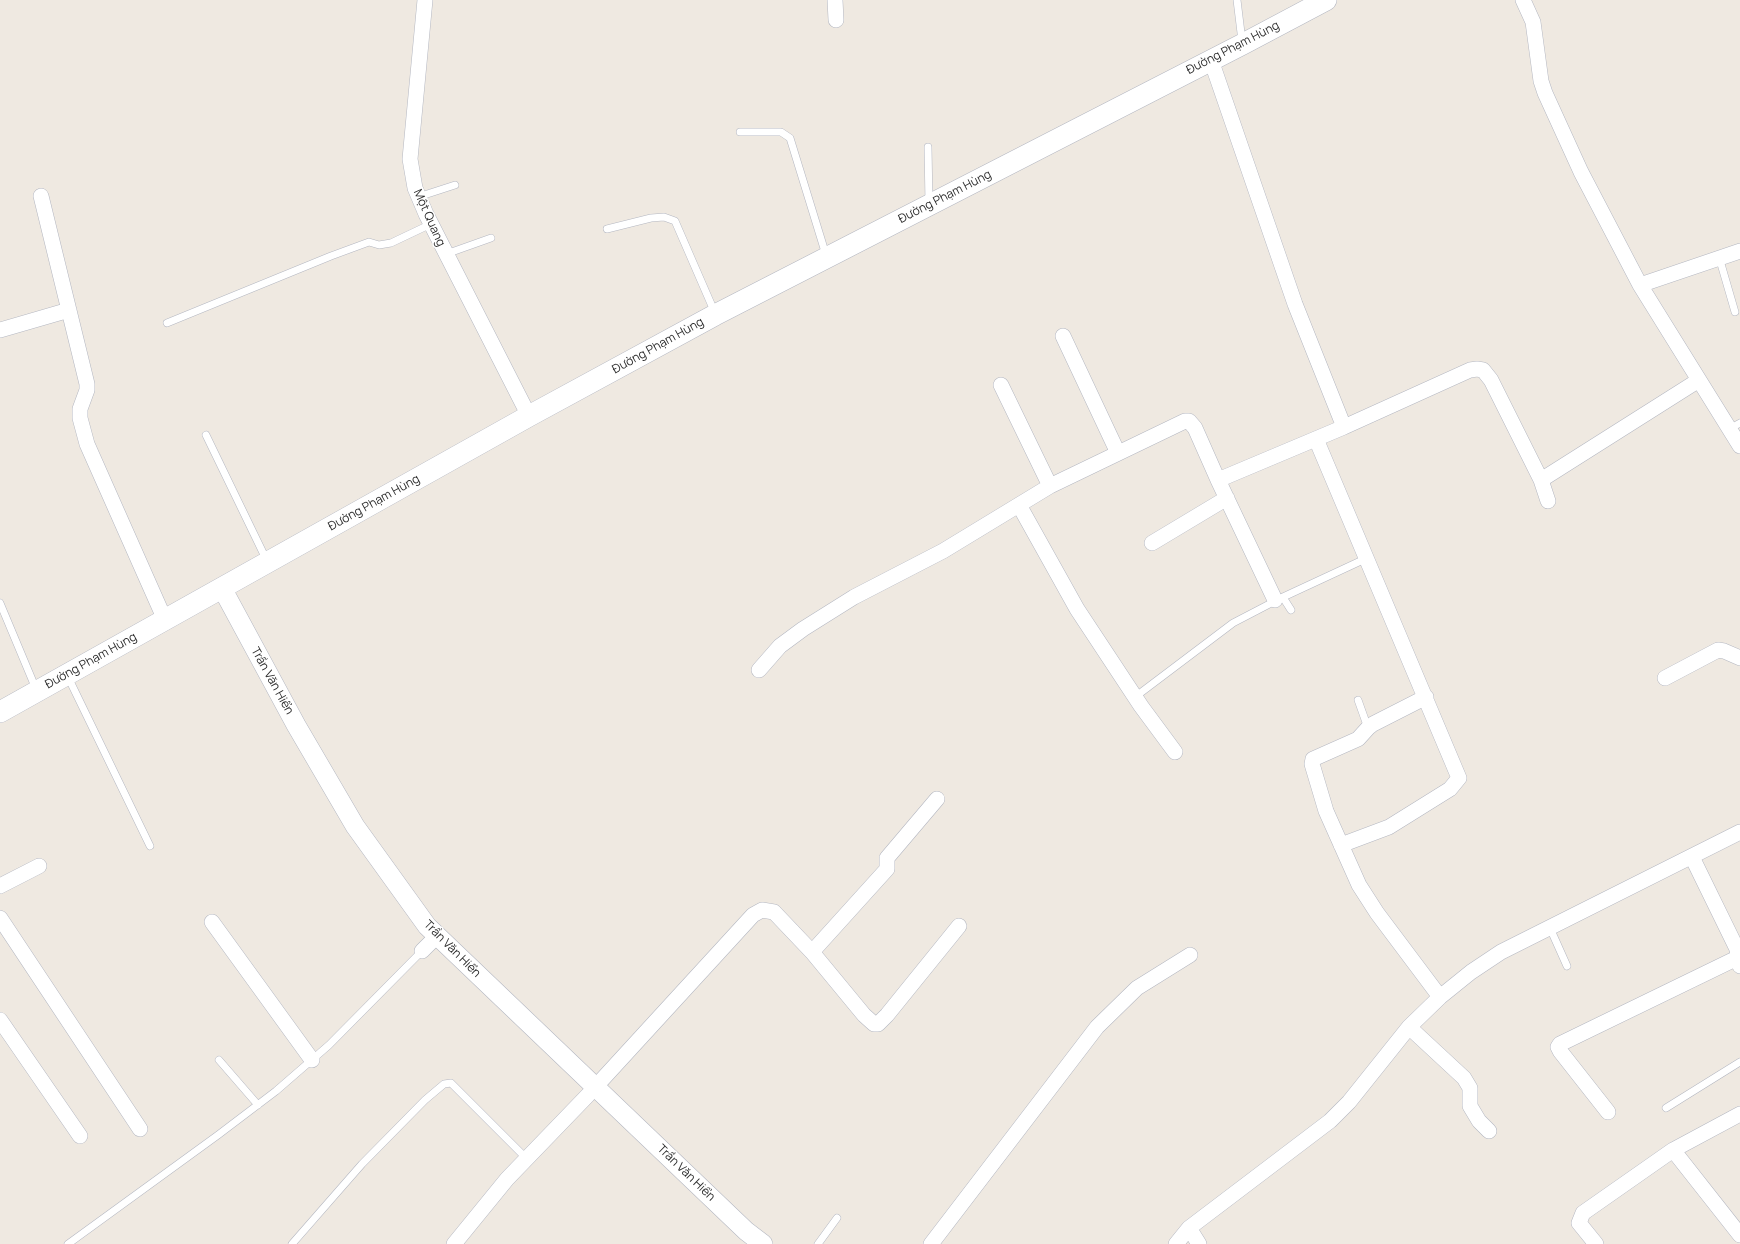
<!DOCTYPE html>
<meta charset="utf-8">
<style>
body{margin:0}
canvas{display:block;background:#efe9e1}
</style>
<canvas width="1740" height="1244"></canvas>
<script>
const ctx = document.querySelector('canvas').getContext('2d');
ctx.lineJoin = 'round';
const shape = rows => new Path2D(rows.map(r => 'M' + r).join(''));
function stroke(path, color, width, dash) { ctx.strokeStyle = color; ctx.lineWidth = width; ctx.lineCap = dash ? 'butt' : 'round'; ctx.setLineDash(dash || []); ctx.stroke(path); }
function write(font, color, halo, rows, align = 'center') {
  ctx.font = font + ' Manrope,sans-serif'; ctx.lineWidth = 3; ctx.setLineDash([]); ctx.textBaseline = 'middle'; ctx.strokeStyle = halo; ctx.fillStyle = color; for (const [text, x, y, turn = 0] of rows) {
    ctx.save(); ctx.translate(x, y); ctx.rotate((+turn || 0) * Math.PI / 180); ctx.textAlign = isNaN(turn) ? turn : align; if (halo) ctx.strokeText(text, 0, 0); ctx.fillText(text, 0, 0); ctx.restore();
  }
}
const service = shape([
 [1237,0,1242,41],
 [740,132,781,132,790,138,826,255],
 [928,147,929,203],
 [418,197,455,185],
 [607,229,651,218,664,217,675,221,715,313],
 [446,254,491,238],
 [1719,257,1735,312],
 [167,323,331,256,369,242,379,245,391,243,431,224],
 [1729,429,1740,423],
 [206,435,267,561],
 [1281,598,1365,559],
 [0,603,36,689],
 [68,677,150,846],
 [1135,697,1233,623,1281,598,1284,599,1291,610],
 [1358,700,1368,728],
 [1550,928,1567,966],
 [219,1060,258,1105],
 [1666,1108,1740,1062],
 [68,1244,218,1135,276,1091,329,1045,422,951],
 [292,1244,362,1164,425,1100,444,1084,451,1083,527,1159],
 [818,1244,837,1218]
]);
const minor = shape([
 [425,0,410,159,415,188,426,214,529,416],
 [835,0,836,20],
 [1523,0,1533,22,1541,81,1545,93,1581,172,1640,285,1740,446],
 [1211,60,1295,304,1344,427,1470,370,1477,369,1483,370,1491,380,1541,480,1699,380],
 [41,196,87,384,87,390,80,409,80,418,87,444,165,620],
 [1640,285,1740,251],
 [0,330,69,310],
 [1063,336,1118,453],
 [1001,385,1050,486],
 [1316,439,1459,778,1450,789,1389,827,1341,845],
 [1218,480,1275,600],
 [1541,480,1548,501],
 [1019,505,1077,609,1141,706,1175,752],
 [1152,543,1227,498],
 [759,670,780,646,803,629,854,597,943,551,1050,486,1185,421,1189,421,1195,428,1218,480,1344,427],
 [1665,678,1718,650,1724,651,1740,658],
 [1426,697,1373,724,1368,728,1358,739,1313,759,1312,764,1326,811,1359,885,1377,913,1440,997],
 [1692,857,1737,949,1738,956,1737,958,1740,966],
 [0,886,39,866],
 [0,918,140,1129],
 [212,922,312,1060],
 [422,951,437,936],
 [812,952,887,869,887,858,937,799],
 [0,1020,80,1136],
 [1409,1027,1464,1078,1470,1088,1470,1106,1479,1121,1489,1131],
 [1608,1112,1560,1051,1558,1047,1560,1044,1737,958],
 [1740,1114,1673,1150,1740,1235],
 [1189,1228,1199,1244],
 [454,1244,507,1179,588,1095,753,915,762,910,774,912,812,952,864,1015,874,1024,878,1024,887,1015,959,926],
 [931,1244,1097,1027,1137,988,1190,955],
 [1176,1244,1189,1228,1330,1121,1349,1102,1409,1027,1440,997,1471,972,1501,952,1740,832],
 [1596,1244,1579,1223,1583,1213,1673,1150]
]);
const tertiary = shape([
 [222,588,296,725,355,826,427,926,746,1231,763,1244]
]);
const secondary = shape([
 [0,712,529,416,715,315,1243,44,1326,0]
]);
const streetNames = [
 ["Đường Phạm Hùng",1233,48,-27],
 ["Đường Phạm Hùng",945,197,-27],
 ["Một Quang",429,218,66],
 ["Đường Phạm Hùng",658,346,-29],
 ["Đường Phạm Hùng",374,503,-29],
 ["Đường Phạm Hùng",91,661,-29],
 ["Trần Văn Hiển",272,681,61],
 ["Trần Văn Hiển",452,949,45],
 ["Trần Văn Hiển",686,1173,44]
];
stroke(service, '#b4b7c1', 8);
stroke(minor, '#b4b7c1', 16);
stroke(tertiary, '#b4b7c1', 20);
stroke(secondary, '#b4b7c1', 22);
stroke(service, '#fff', 7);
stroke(minor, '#fff', 15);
stroke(tertiary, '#fff', 19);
stroke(secondary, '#fff', 21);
write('12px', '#2e2e2e', '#fff', streetNames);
</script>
